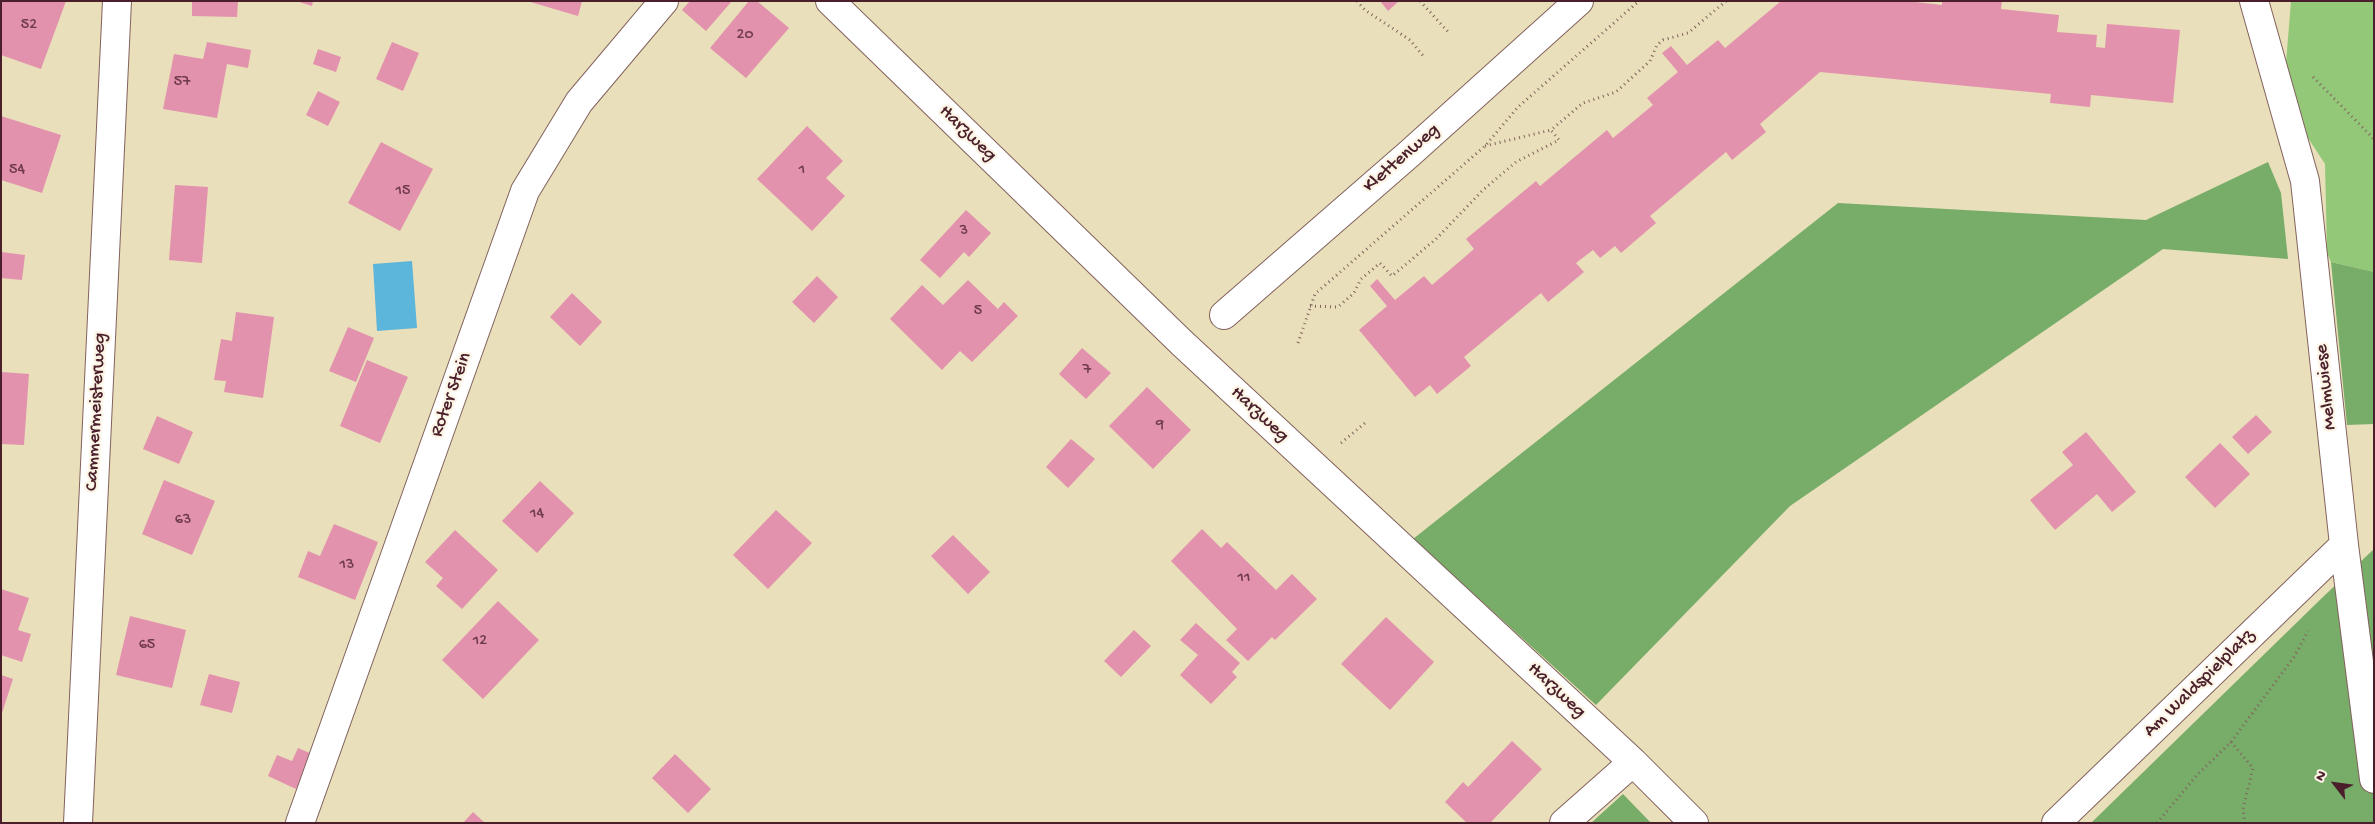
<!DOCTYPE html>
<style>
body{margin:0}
#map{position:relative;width:2375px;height:824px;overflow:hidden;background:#e9dfba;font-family:"Gochi Hand",sans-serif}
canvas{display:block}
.frame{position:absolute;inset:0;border:2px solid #4a1f2b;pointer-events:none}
.north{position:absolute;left:2310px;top:759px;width:50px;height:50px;-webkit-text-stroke:4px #fcf5e5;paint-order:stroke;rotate:300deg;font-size:14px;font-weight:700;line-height:20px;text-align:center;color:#4a1f2b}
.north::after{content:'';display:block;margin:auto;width:18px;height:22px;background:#4a1f2b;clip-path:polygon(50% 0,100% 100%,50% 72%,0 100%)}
</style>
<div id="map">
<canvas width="2375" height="824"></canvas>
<div class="frame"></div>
<div class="north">N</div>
</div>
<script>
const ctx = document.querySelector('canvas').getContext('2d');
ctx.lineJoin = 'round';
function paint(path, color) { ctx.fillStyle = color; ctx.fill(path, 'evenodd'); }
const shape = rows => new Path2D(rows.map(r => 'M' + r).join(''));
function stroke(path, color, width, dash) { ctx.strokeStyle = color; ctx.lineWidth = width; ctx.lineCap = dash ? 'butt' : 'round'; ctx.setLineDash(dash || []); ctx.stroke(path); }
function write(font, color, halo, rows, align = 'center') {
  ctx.font = font + ' "Gochi Hand",sans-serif'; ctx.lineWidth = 4.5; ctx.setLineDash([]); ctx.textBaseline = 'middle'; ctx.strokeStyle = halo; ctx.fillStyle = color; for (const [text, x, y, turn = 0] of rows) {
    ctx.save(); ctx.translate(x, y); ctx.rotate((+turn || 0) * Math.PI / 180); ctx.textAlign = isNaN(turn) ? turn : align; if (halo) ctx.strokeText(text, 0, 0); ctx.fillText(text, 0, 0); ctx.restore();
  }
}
const green = shape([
 [2291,1,2374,1,2374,272,2331,262,2327,253,2325,164,2299,124,2286,63]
]);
const forest = shape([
 [2268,162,2281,193,2288,259,2163,249,1790,506,1596,705,1413,539,1838,203,2146,220],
 [2331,262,2374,272,2374,424,2347,425],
 [2374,549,2374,823,2091,823,2325,595],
 [1623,794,1651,823,1591,823]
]);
const water = shape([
 [412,261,417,328,377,331,373,264]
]);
const building = shape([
 [1,1,66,1,41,69,1,55],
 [192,1,238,1,237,17,192,16],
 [296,1,313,1,312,6],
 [527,1,582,1,578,16],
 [690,1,732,1,706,31,682,10],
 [749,1,757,1,789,28,746,78,710,48],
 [1380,1,1399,1,1388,11],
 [1781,1,1907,1,1942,5,1942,1,2002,1,2001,9,2059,15,2057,32,2097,35,2096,47,2105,48,2107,24,2180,30,2173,103,2091,95,2090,107,2050,103,2051,94,1820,72,1760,124,1766,132,1732,160,1726,152,1650,216,1656,223,1621,253,1615,246,1600,258,1593,250,1576,263,1584,272,1548,302,1541,293,1464,357,1471,366,1437,394,1430,385,1415,397,1359,330,1387,306,1370,286,1377,279,1395,300,1424,276,1432,285,1474,249,1466,239,1536,181,1540,186,1607,130,1613,138,1653,105,1647,98,1678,72,1662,53,1671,46,1687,65,1718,40,1725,48],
 [207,42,251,50,248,68,227,64,217,118,163,109,174,54,203,59],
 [392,42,419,53,403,91,376,79],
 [318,49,341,57,336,72,313,64],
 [318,91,340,102,328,126,306,115],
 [1,116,61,135,42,193,1,180],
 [807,126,843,161,826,178,845,196,812,231,757,179],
 [381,142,433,169,400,231,348,203],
 [175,185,208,187,202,263,169,260],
 [966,210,991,233,969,257,964,252,940,278,920,260],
 [1,252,25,255,22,280,1,278],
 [817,276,838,297,814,323,792,302],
 [968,280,998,309,1004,302,1018,316,972,362,960,351,942,370,890,319,922,285,943,305],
 [572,293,602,322,580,346,550,317],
 [236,312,274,317,263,398,224,392,226,381,214,380,221,339,232,341],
 [348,327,374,338,356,382,329,371],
 [1082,348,1111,373,1086,399,1059,374],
 [367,360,408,377,380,443,340,426],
 [1,372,29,374,24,445,1,444],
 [1147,387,1191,430,1153,469,1109,426],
 [2256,415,2272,432,2248,454,2232,437],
 [157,416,193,432,179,464,143,449],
 [2086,432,2136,492,2112,512,2097,494,2055,530,2030,500,2073,465,2062,452],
 [1071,439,1095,459,1068,488,1046,467],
 [2220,443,2250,474,2215,508,2185,477],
 [164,480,215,501,192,555,142,534],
 [540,481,574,513,537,553,502,521],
 [776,510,812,543,768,589,733,555],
 [334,524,378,542,355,600,298,577,308,551,320,556],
 [1202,529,1221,548,1227,542,1276,590,1292,574,1317,599,1275,640,1272,637,1248,661,1226,640,1237,629,1171,561],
 [455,530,498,570,462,609,436,586,443,578,425,562],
 [953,535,990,572,968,594,931,556],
 [1,589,29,598,18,630,31,634,22,662,1,655],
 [498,601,539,640,483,699,442,660],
 [130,616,186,630,172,688,116,675],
 [1386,617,1434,662,1390,710,1341,664],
 [1196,623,1240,663,1232,672,1237,677,1211,704,1180,675,1198,655,1180,640],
 [1134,630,1151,646,1121,677,1104,661],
 [209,674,240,682,232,713,200,705],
 [1,675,13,679,2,713,1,713],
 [1512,741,1542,769,1490,823,1467,823,1445,802,1463,782,1468,787],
 [298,748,312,754,296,789,268,776,277,755,292,761],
 [675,754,711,789,688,813,652,778],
 [473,812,485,823,463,823]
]);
const path = shape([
 [1357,1,1365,10,1410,40,1424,57],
 [1420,1,1450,34],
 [2313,77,2374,139],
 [1485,146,1551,130],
 [1310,306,1338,307,1354,293,1361,279,1380,263,1392,276,1436,239,1483,190,1516,162,1559,140,1551,130,1583,103,1616,92,1650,61,1657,45,1663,40,1688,33,1726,1],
 [1298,343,1315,294,1485,146,1518,107,1639,1],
 [1341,443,1365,423],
 [2231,742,2253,768,2243,809,2245,823],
 [2157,823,2197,775,2231,742,2294,657,2308,631]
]);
const minor = shape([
 [830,1,1182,343,1633,762,1694,823],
 [2254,1,2305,181,2344,545,2374,779],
 [1224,315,1409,154,1579,1],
 [78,823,117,1],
 [300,823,525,191,579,102,664,1],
 [1564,823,1633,762],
 [2056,823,2344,545]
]);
const numberNames = [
 ["52",29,26],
 ["20",745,36],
 ["57",182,83],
 ["54",17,171],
 ["1",802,171],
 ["15",403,192],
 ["3",964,232],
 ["5",978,312],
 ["7",1087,371],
 ["9",1160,426],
 ["14",537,515],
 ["63",183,521],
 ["13",347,566],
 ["11",1244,579],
 ["12",480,642],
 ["65",147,646]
];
const streetNames = [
 ["Harzweg",967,134,44],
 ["Klettenweg",1402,159,-41],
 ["Melmwiese",2327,387,-96],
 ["Roter Stein",452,395,-70],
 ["Cammermeisterweg",97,412,-87],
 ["Harzweg",1259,415,43],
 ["Am Waldspielplatz",2200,684,-44],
 ["Harzweg",1556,691,43]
];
paint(green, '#94c879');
paint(forest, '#77ac69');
paint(water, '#5cb5da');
paint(building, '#e392ad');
stroke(minor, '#82625d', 30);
stroke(path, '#82625d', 3, [1, 4]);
stroke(minor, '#fff', 28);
write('16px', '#703c4c', null, numberNames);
write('19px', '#4a1f2b', '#fcf5e5', streetNames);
</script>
